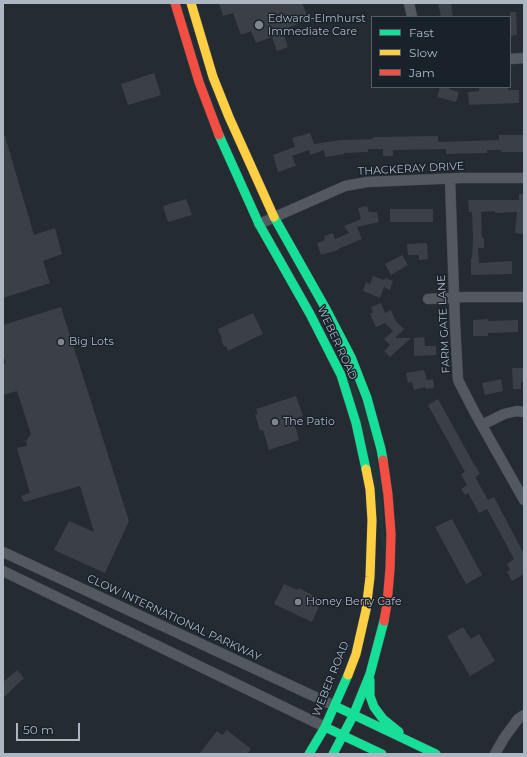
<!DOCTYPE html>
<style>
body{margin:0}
#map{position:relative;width:527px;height:757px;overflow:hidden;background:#242b31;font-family:Montserrat,sans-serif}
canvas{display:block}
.frame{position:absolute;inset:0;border:4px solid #adb7c4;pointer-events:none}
.legend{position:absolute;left:371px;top:16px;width:140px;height:72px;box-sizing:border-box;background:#19222b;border:1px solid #545e68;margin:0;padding:5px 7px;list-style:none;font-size:12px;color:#adb7c4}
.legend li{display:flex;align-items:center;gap:8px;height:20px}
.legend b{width:20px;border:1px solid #545e68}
.scale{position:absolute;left:16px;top:723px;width:64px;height:18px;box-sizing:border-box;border:2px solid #adb7c4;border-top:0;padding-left:5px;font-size:12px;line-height:14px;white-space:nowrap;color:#adb7c4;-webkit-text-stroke:3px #19222b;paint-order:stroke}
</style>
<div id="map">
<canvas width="527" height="757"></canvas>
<div class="frame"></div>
<ul class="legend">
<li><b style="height:5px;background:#16e098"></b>Fast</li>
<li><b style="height:5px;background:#ffcf43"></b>Slow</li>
<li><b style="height:5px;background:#f24e42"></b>Jam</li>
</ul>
<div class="scale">50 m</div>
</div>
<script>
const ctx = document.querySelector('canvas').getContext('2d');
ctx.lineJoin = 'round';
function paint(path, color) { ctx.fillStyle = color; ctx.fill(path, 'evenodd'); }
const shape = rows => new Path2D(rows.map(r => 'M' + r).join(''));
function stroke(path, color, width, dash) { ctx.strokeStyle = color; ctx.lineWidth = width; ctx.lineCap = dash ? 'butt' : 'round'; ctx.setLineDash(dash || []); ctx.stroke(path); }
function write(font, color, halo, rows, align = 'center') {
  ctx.font = font + ' Montserrat,sans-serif'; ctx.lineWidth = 3; ctx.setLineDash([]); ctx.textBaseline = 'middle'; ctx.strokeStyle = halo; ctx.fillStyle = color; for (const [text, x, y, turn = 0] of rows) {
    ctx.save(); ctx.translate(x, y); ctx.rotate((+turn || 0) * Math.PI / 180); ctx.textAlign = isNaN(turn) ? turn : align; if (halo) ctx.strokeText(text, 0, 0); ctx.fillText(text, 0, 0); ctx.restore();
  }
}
const green = shape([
 [346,364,351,374,368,418,381,481,385,549,382,548,379,518,343,365]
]);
const building = shape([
 [219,3,302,3,309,20,282,30,288,47,277,51,272,37,256,43,251,31,241,35,233,13,223,16],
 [438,3,451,3,453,17,441,17],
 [510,12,516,12,517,35,510,36],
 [154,73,161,95,128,105,121,84],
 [440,87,449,87,449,89,459,92,456,102,437,97],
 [479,87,508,87,508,90,519,90,519,103,469,105,468,92,479,91],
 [310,133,314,144,341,140,373,139,373,137,438,136,438,142,499,140,499,135,524,135,524,152,501,152,501,150,487,150,487,153,446,154,446,149,393,150,393,156,383,156,383,149,368,149,368,152,344,153,344,154,325,157,324,150,310,155,309,150,292,156,296,166,278,172,273,155,295,147,292,138],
 [3,136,5,136,34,235,55,228,62,254,43,261,50,283,3,298],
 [519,194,524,194,524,234,515,233,517,212,495,213,495,211,481,212,482,238,484,238,484,248,478,248,479,263,512,261,512,274,471,275,471,258,472,258,473,239,472,212,469,212,468,200,519,200],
 [186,199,192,215,168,222,163,206],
 [367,206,369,212,377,212,379,222,357,227,362,239,338,249,338,250,321,255,317,243,325,240,324,236,333,233,335,239,349,233,344,226,361,219,358,208],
 [390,209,433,209,433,222,390,222],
 [427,243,428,259,419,260,419,255,408,255,407,244],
 [402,255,408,265,391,275,385,264],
 [373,276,384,280,385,278,393,281,390,290,384,287,380,298,363,291,366,282,370,284],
 [381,303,385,313,391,310,395,320,404,329,395,338,411,338,390,357,384,351,390,345,384,339,393,331,385,323,376,327,370,314,373,312,371,307],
 [61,307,129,521,105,573,54,550,69,521,94,532,80,486,24,502,21,496,30,493,17,448,27,446,26,441,31,434,17,391,3,395,3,365,6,363,3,354,3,325],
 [253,313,263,334,228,351,226,346,224,347,221,339,222,339,218,329],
 [488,319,488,321,518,320,518,332,488,333,488,336,473,336,473,320],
 [424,337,425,346,436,346,436,355,414,356,414,338],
 [512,368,524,368,524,382,521,382,521,389,513,389],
 [424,370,427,380,433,379,434,388,426,389,425,387,414,390,412,382,408,383,406,373],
 [501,379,503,391,485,395,482,383],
 [296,396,303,416,293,419,299,440,269,450,263,430,260,431,255,414,258,414,256,409],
 [438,399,475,466,476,466,480,474,475,477,488,500,494,497,524,554,524,574,512,581,507,572,510,570,507,564,514,559,499,531,487,509,479,513,468,493,465,495,461,489,467,485,461,474,465,472,428,405],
 [452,519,482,575,466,584,435,527],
 [284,584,298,590,299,588,322,600,312,622,274,604],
 [463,627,471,639,479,634,495,661,470,676,447,636],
 [17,670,24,678,3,698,3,682],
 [227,730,251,749,247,754,199,754,217,731,222,735]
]);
const street = shape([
 [409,3,412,17],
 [510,59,524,58],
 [450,179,455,323,458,380,476,415,524,500],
 [259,224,345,186,367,182,461,178,524,178],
 [428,299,466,297,524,297],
 [482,425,504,414,517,411,524,412],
 [3,552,335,706],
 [3,571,325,727],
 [495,754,504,738,518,719,524,715]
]);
const fast = shape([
 [219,135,259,224,310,314,341,375,356,423,366,469],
 [274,217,327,311,351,357,367,398,381,449,383,460],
 [370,680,370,696,374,707,383,719,399,732],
 [335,706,436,754],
 [325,727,382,754],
 [309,754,325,727,348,675],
 [333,754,353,716,370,674,384,621]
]);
const slow = shape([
 [191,3,213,77,229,117,274,217],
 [348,675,356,654,366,610,370,577,372,520,370,489,366,469]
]);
const jam = shape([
 [175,3,199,82,219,135],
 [383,460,388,495,391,534,390,569,387,604,384,621]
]);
const markers = [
 [259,25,5,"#7d8691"],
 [61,342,4,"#7d8691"],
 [275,422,4,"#7d8691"],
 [298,602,4,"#7d8691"]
];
const poiNames = [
 ["Edward-Elmhurst",268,19],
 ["Immediate Care",268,32],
 ["Big Lots",69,342],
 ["The Patio",283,422],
 ["Honey Berry Cafe",306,602]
];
const streetNames = [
 ["THACKERAY DRIVE",411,169,-3],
 ["FARM GATE LANE",444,324,-93],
 ["WEBER ROAD",337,343,65],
 ["CLOW INTERNATIONAL PARKWAY",174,618,25],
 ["WEBER ROAD",331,679,-68]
];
paint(green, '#213536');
paint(building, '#3b4046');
stroke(street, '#42474c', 11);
stroke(fast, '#42474c', 10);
stroke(slow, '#42474c', 10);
stroke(jam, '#42474c', 10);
stroke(street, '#545960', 10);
stroke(fast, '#16e098', 9);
stroke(slow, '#ffcf43', 9);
stroke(jam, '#f24e42', 9);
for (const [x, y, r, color] of markers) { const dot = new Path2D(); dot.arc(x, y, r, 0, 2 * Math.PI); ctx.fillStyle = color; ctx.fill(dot); stroke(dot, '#19222b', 1.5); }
write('11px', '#adb7c4', '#19222b', poiNames, 'left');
write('11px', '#adb7c4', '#19222b', streetNames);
</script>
